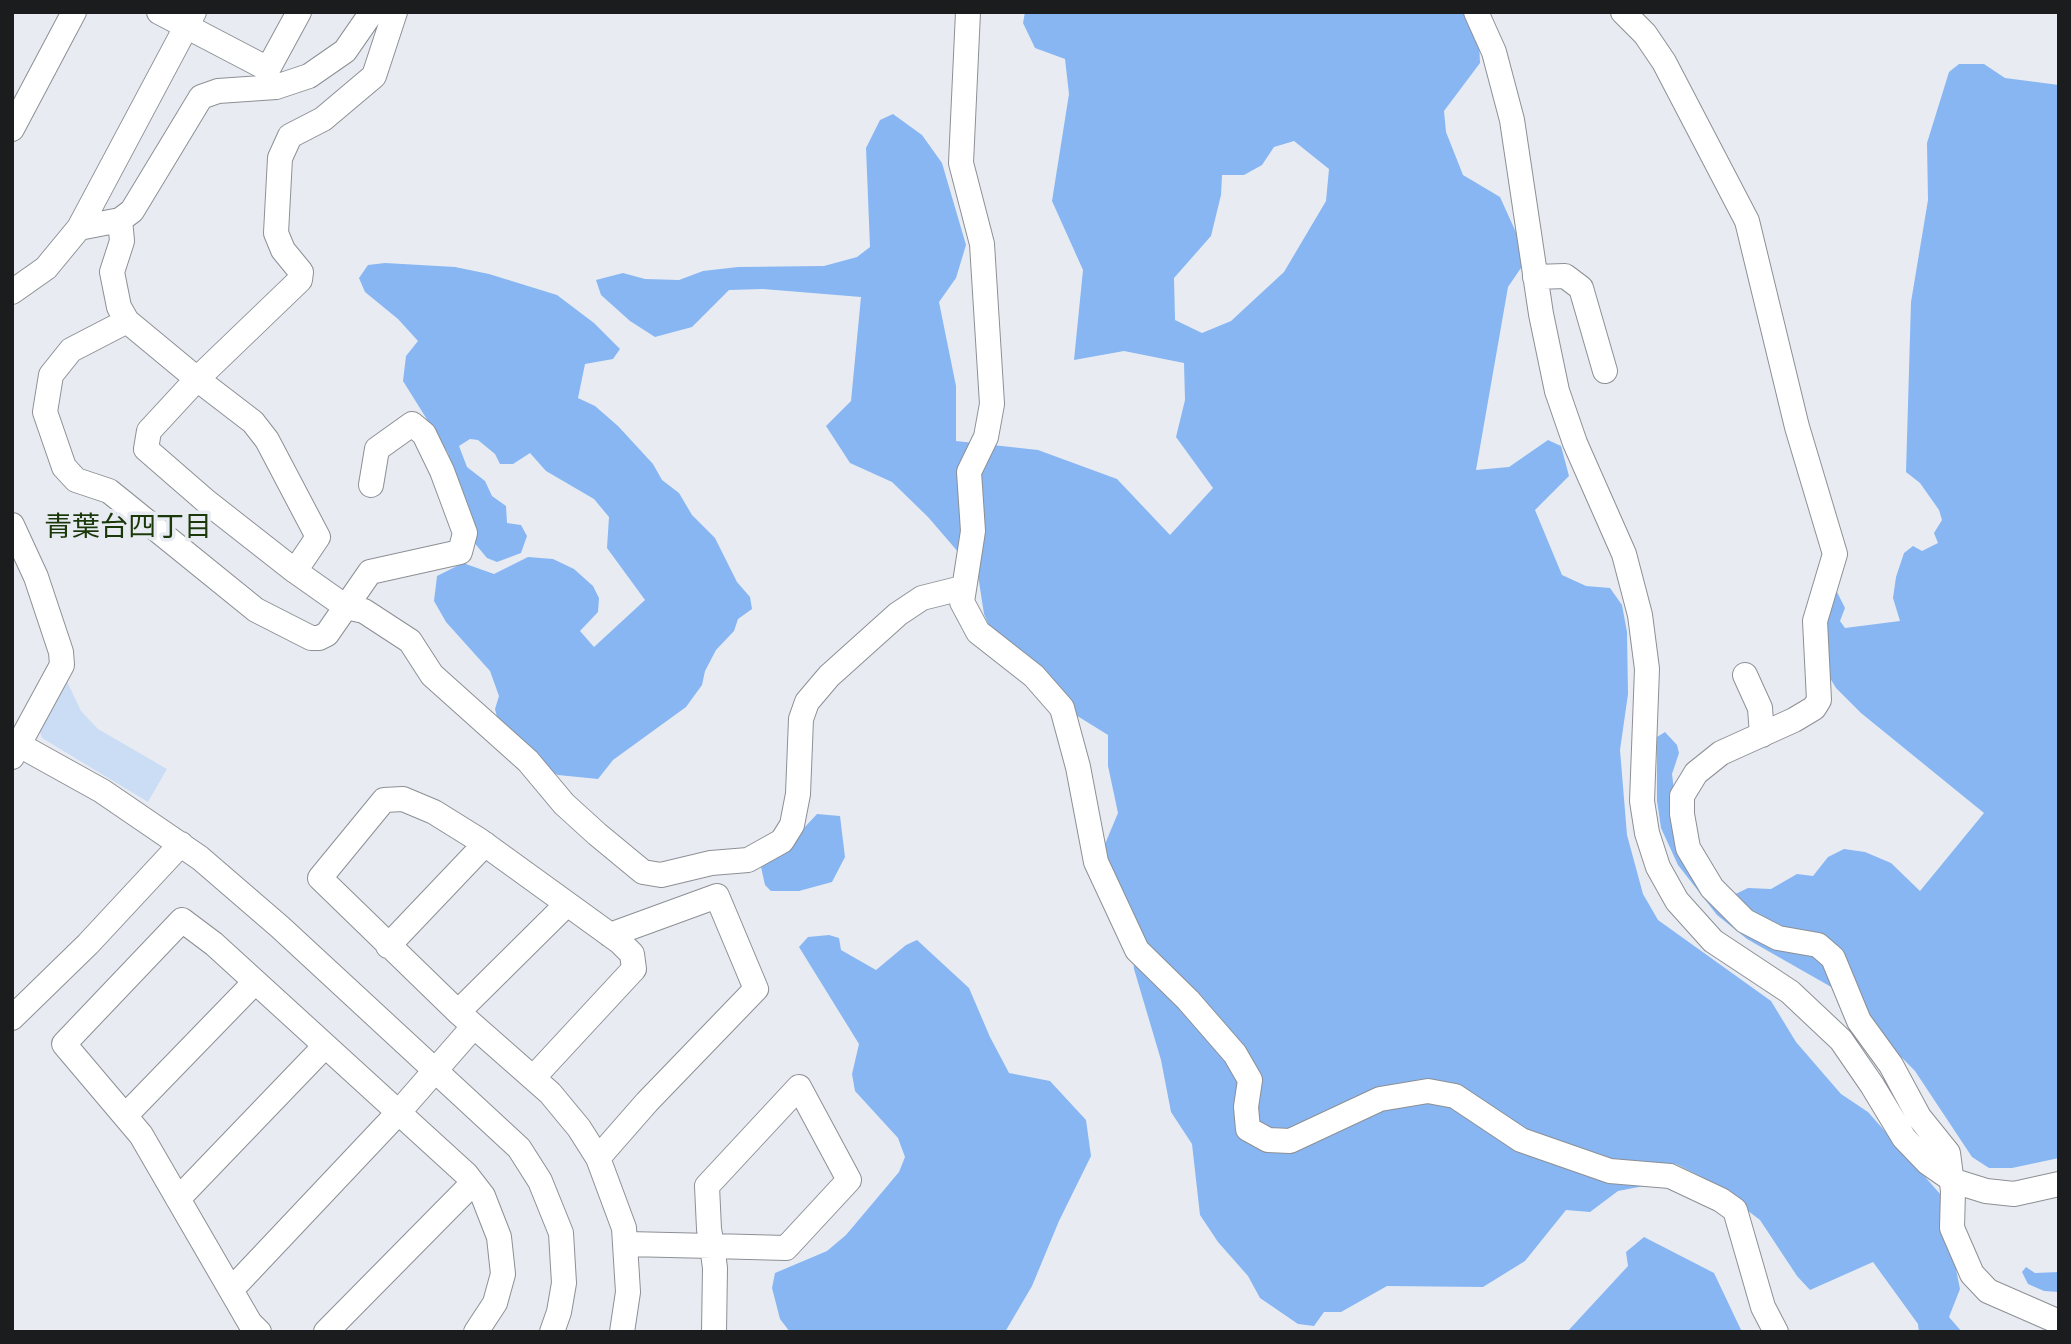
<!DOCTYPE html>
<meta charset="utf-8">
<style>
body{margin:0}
#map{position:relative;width:2071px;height:1344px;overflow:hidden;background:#e8ecf2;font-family:Commissioner,sans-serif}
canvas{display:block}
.frame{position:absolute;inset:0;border:14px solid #1a1c1e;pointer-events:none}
</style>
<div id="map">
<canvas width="2071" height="1344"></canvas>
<div class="frame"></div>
</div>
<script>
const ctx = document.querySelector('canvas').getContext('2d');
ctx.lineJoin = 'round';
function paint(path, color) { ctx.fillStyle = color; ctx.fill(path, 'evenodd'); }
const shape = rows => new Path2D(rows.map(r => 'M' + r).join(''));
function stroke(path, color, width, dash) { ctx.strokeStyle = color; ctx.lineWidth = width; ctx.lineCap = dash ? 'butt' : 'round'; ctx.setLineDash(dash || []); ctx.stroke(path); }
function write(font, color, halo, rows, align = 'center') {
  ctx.font = font + ' Commissioner,"Noto Sans JP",sans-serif'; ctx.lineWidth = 7; ctx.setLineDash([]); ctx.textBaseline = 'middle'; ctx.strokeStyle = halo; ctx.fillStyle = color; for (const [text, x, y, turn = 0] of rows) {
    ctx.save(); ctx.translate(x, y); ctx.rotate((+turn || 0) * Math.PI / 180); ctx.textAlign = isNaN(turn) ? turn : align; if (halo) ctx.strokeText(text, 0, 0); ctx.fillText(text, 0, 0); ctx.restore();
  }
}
const green = shape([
 [64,675,81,711,98,729,167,769,148,802,42,738,38,726]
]);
const forest = shape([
 [1025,12,1462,12,1479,39,1480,63,1444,111,1446,132,1463,175,1500,197,1519,239,1523,265,1508,287,1476,470,1509,467,1548,440,1561,446,1569,476,1535,510,1562,575,1586,586,1610,588,1622,605,1627,632,1628,694,1620,750,1627,835,1643,894,1658,920,1771,1001,1796,1042,1841,1094,1868,1112,1941,1195,1960,1289,1949,1317,1962,1332,1919,1332,1918,1324,1873,1262,1810,1290,1797,1276,1760,1220,1706,1179,1676,1164,1665,1166,1649,1185,1618,1191,1590,1212,1566,1210,1525,1261,1483,1287,1387,1286,1341,1312,1324,1312,1314,1326,1298,1324,1260,1298,1248,1276,1218,1242,1200,1215,1192,1144,1171,1112,1161,1060,1134,969,1130,918,1109,873,1105,844,1118,813,1108,766,1108,735,1021,681,1008,670,984,614,978,575,928,517,892,482,850,463,826,426,851,401,861,297,763,289,729,290,692,327,655,337,630,321,601,295,596,280,623,273,645,279,679,280,703,271,738,267,824,266,857,257,870,247,866,148,880,120,893,114,922,135,942,163,966,245,956,278,939,302,956,386,956,441,1038,450,1117,479,1170,535,1213,488,1176,437,1185,400,1184,363,1124,351,1074,360,1083,270,1052,201,1069,94,1065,59,1035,48,1023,23],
 [1294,141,1329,169,1326,201,1284,272,1231,321,1202,333,1175,320,1174,278,1211,236,1221,195,1222,175,1244,175,1262,165,1274,147],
 [1959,64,1984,64,2005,78,2059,85,2059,1158,2012,1168,1989,1168,1972,1157,1915,1071,1833,988,1747,939,1717,915,1678,865,1661,828,1657,801,1657,737,1665,732,1677,745,1679,753,1672,774,1676,807,1721,901,1748,888,1771,889,1797,874,1813,876,1828,857,1844,849,1865,852,1891,863,1920,891,1984,813,1861,713,1836,688,1825,670,1828,589,1837,592,1845,608,1840,621,1845,628,1900,621,1893,598,1896,577,1904,553,1913,546,1922,551,1938,543,1934,533,1942,520,1939,510,1920,483,1906,472,1911,302,1928,200,1927,143,1949,72],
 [385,263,455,267,489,274,557,295,594,323,620,349,613,359,585,364,578,398,595,406,618,426,653,464,662,480,679,493,692,515,715,538,737,582,750,597,752,609,738,619,734,631,716,650,705,671,702,685,686,707,613,760,598,779,558,775,546,769,498,721,495,709,499,696,490,671,446,622,434,601,437,576,463,563,494,574,528,557,553,559,574,569,593,586,599,598,598,612,580,631,594,647,645,600,607,548,609,517,594,499,546,471,530,453,513,464,500,464,495,454,478,440,470,439,459,446,467,467,485,481,492,496,506,506,507,523,521,525,527,536,521,553,497,562,487,558,472,540,448,453,403,381,406,356,418,341,398,319,365,292,359,278,368,265],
 [817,814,840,816,845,857,832,882,799,891,771,891,765,885,761,867,778,856],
 [829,935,839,938,841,950,876,970,906,945,917,940,969,988,990,1037,1009,1073,1050,1081,1086,1120,1091,1156,1059,1221,1032,1286,1005,1332,790,1332,780,1319,772,1288,775,1273,827,1251,846,1235,899,1172,905,1157,898,1138,855,1091,852,1074,859,1044,799,947,808,937],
 [1644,1237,1714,1273,1742,1332,1567,1332,1628,1266,1626,1252],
 [2026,1267,2035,1273,2059,1272,2059,1292,2044,1291,2028,1284,2022,1272]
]);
const minor = shape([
 [159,12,268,69,299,12],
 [968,12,961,163,982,244,992,404,986,437,969,472,973,531,962,602,978,632,1034,676,1062,708,1078,767,1096,862,1137,950,1188,1000,1235,1054,1250,1080,1246,1107,1248,1129,1268,1140,1290,1141,1380,1099,1428,1091,1455,1096,1521,1140,1564,1155,1610,1171,1670,1176,1721,1200,1735,1210,1763,1307,1776,1332],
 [1476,12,1494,52,1512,120,1541,314,1557,391,1575,443,1624,554,1640,615,1647,669,1642,801,1647,833,1658,867,1677,901,1713,941,1790,992,1841,1040,1872,1085,1904,1138,1928,1163,1954,1181,1986,1191,2014,1194,2059,1184],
 [1623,12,1645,34,1664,62,1747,221,1797,427,1835,554,1815,621,1819,700,1814,708,1794,720,1721,753,1696,773,1682,796,1682,814,1688,848,1712,888,1745,921,1778,938,1818,945,1833,958,1859,1021,1891,1065,1919,1117,1948,1153,1953,1191,1952,1228,1972,1274,1988,1291,2059,1322],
 [12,129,74,12],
 [120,220,122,241,112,272,119,307,127,321,197,379,253,422,267,440,318,537,295,571,207,502,146,449,149,431,197,379,300,280,301,272,283,250,276,233,280,158,290,136,323,119,374,76,395,12],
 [79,228,194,12],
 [1535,277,1565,276,1581,288,1605,371],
 [12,292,46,268,79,228,120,220,132,211,201,97,218,91,276,87,309,76,345,51,372,12],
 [127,321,71,350,51,375,45,412,64,467,76,480,109,491,119,499,256,610,311,638,319,638,327,634,370,572,460,552,465,533,442,471,424,434,412,424,377,449,371,485],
 [12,525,36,577,61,652,62,665,12,757],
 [295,571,346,607,364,611,410,641,432,675,528,761,564,804,597,834,643,872,661,875,711,863,748,860,782,841,792,825,798,794,801,719,807,702,829,676,898,614,922,598,962,588],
 [1745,675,1760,708,1762,735],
 [12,741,102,791,200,858,280,927,519,1148,540,1181,561,1233,564,1283,559,1312,552,1332],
 [388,946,485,844],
 [458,1012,567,904],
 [12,1018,88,944,181,844],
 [533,1078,634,969,632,954,620,942,479,840,434,812,403,799,384,800,320,878,458,1012,550,1093,579,1128,598,1158,624,1228,628,1292,622,1332],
 [126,1115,255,982],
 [598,1158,647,1102,756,989,717,896,610,935],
 [178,1199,324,1047],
 [627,1244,712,1246,786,1248,849,1180,799,1087,707,1186,709,1229,712,1246,715,1268,714,1332],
 [231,1290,398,1113,474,1026],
 [259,1332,250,1323,141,1135,64,1044,182,920,214,944,466,1174,483,1196,499,1237,503,1274,495,1303,476,1332],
 [326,1332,473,1183]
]);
const neighbourhoodNames = [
 ["青葉台四丁目",128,527]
];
paint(green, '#cbddf5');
paint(forest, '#87b6f3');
stroke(minor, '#8c9095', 26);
stroke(minor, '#fff', 24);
write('28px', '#1b380a', '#e8ecf2', neighbourhoodNames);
</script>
